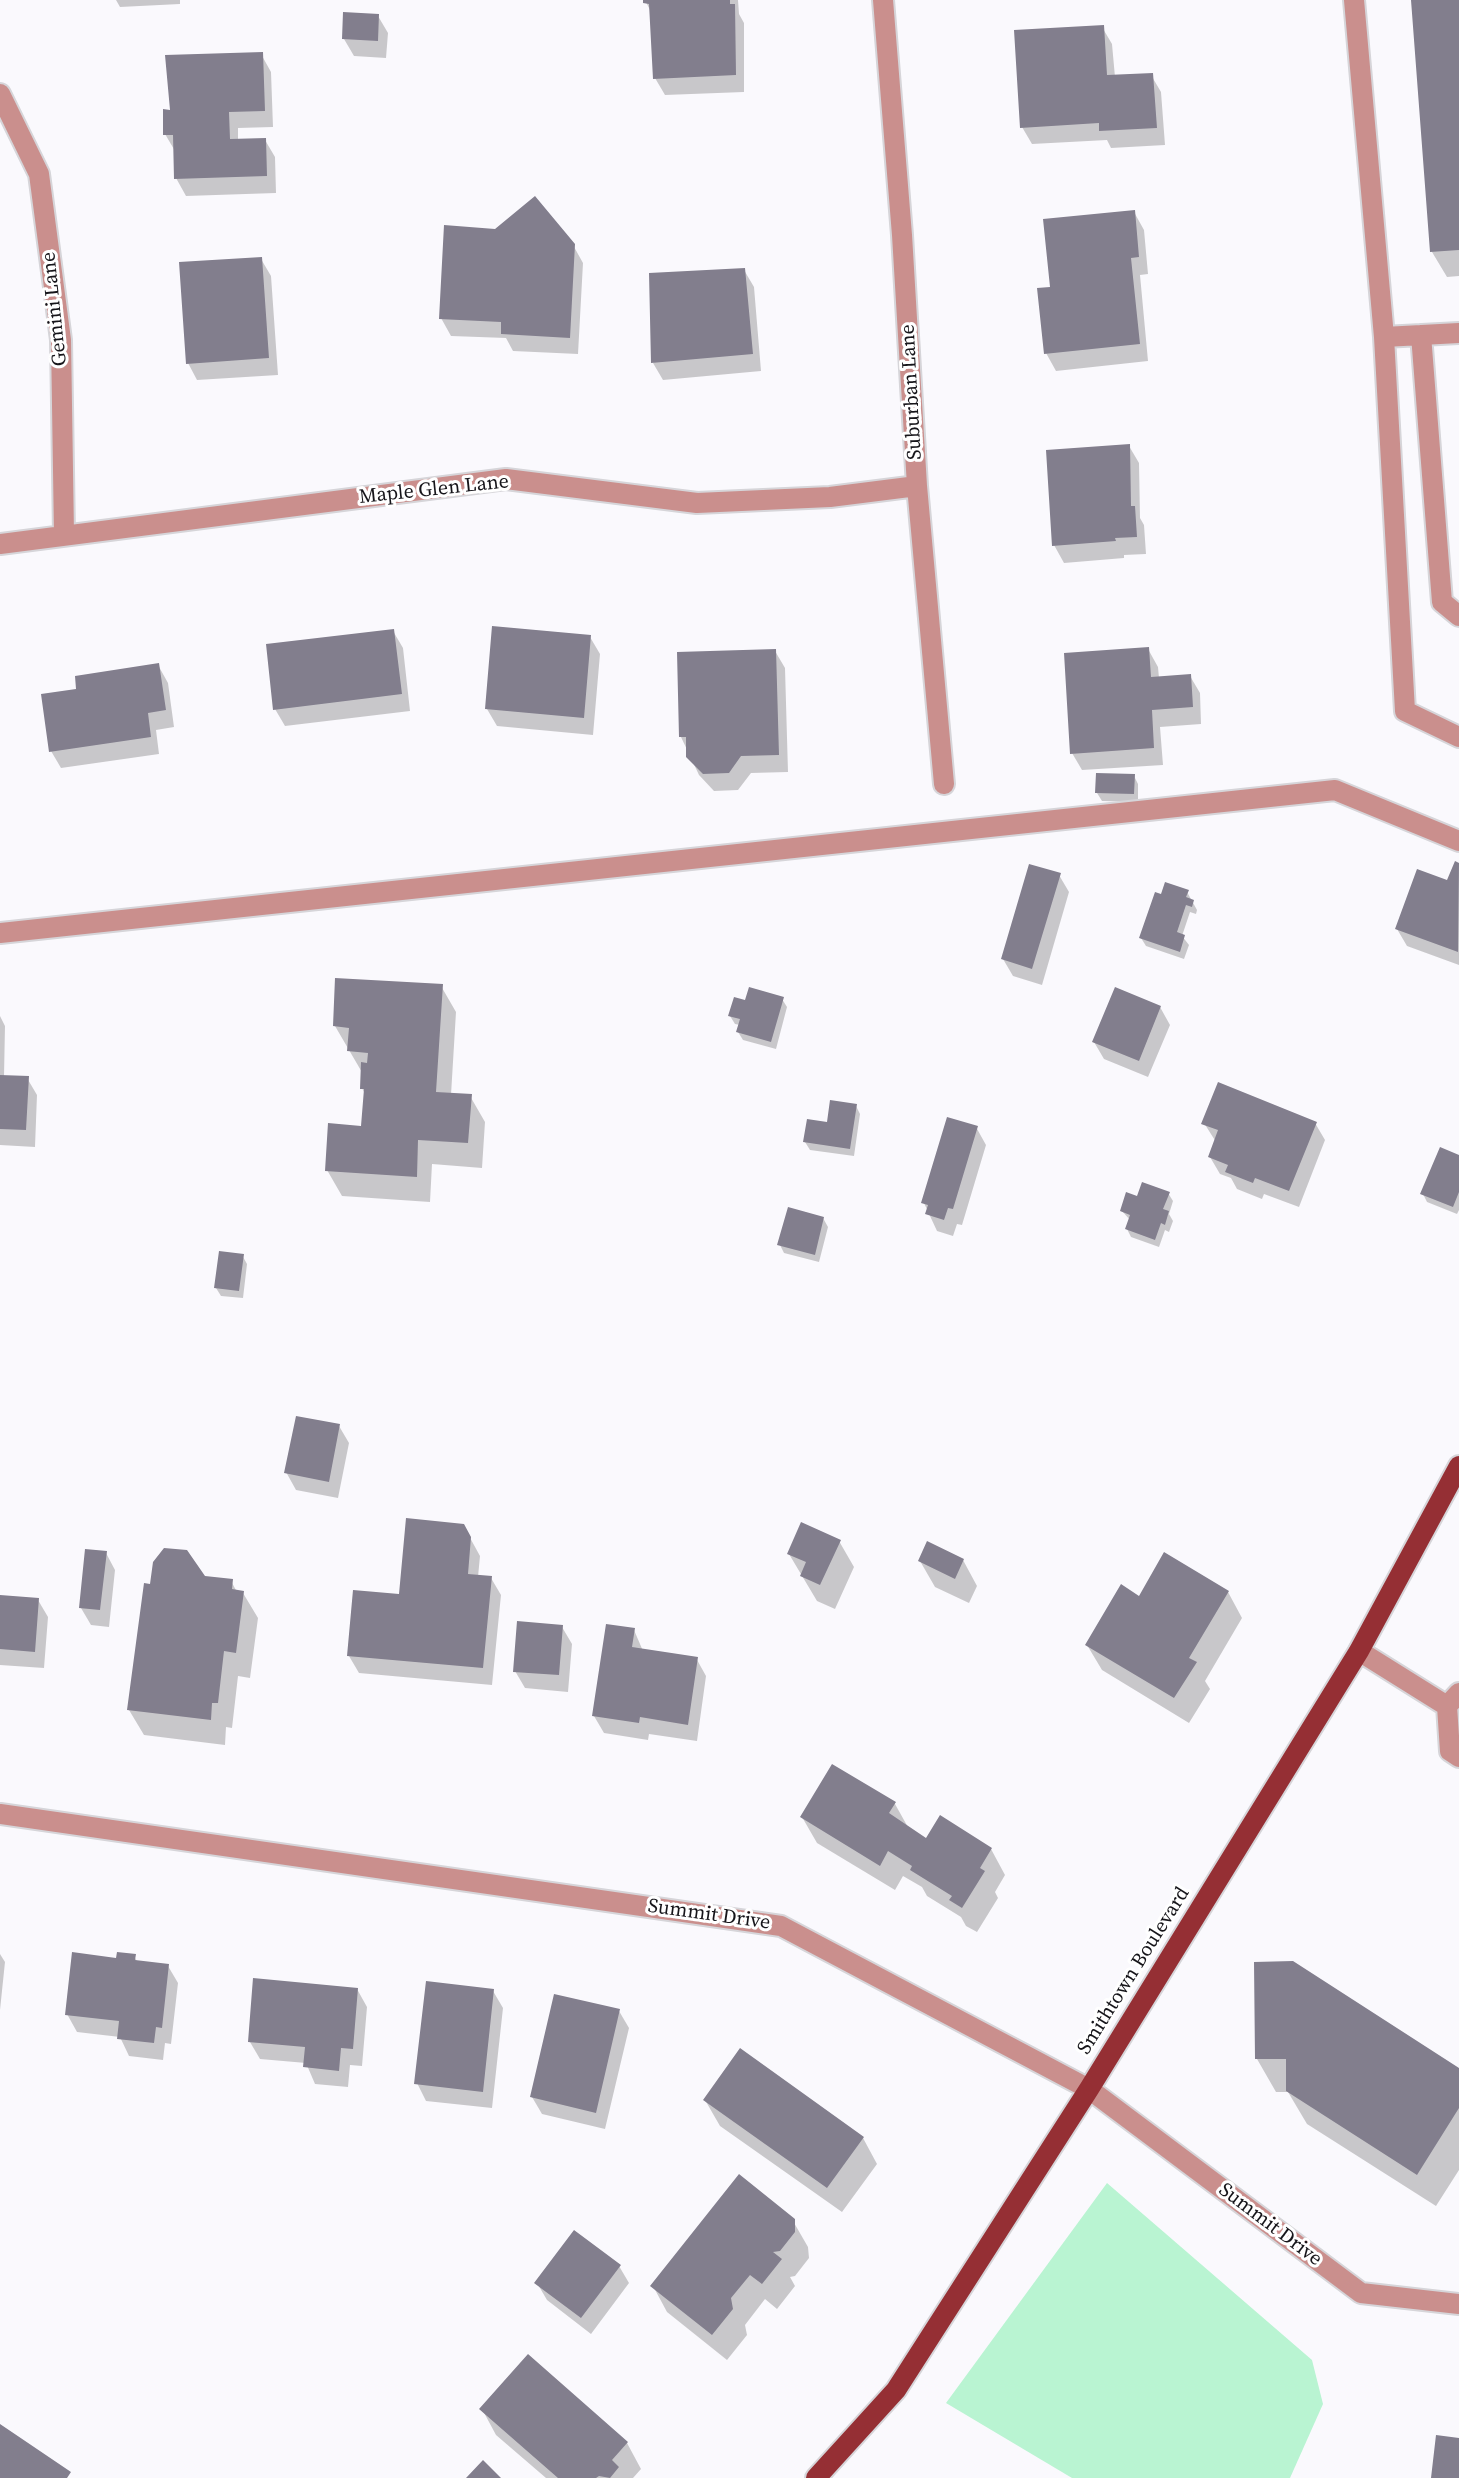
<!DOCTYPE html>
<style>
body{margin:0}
canvas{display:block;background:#faf9fd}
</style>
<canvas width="1459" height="2478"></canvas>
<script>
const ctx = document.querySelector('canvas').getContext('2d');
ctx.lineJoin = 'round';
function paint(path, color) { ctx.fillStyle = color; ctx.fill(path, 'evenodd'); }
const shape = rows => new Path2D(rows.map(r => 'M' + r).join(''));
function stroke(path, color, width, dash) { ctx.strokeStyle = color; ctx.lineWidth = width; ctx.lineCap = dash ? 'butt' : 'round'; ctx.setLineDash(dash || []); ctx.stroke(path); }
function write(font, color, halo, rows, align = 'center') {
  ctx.font = font + ' "Source Serif 4",serif'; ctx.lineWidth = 6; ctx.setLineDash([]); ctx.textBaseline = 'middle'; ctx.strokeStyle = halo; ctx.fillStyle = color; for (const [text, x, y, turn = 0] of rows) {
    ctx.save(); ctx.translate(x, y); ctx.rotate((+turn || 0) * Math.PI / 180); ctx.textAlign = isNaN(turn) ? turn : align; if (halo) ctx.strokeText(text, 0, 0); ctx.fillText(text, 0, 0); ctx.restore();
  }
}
const green = shape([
 [1107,2183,1312,2360,1323,2404,1290,2478,1072,2478,946,2403]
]);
const shadow = shape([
 [116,0,180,0,180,4,120,7],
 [645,0,738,0,739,14,744,23,744,92,665,95,655,78,652,14],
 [1413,0,1459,0,1459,276,1447,277,1432,252],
 [378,16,388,33,386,58,354,56,344,39],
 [1102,27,1112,44,1115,77,1151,75,1161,92,1165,145,1111,148,1107,140,1032,144,1022,127],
 [261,54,271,72,273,127,238,128,238,141,265,140,275,157,276,193,186,196,176,178,175,151,165,134,172,113],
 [1134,212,1144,230,1148,274,1140,275,1148,361,1056,371,1046,353,1052,289],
 [573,245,583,263,578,354,513,351,506,338,451,336,441,318],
 [261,259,271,276,278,375,197,380,188,363],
 [744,270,754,287,761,371,663,380,653,363],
 [1129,446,1139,463,1140,518,1144,525,1146,554,1124,555,1124,558,1064,563,1054,545],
 [393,631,403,648,410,711,285,726,275,709],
 [590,637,600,654,593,735,497,726,487,709],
 [1148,649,1158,667,1159,678,1190,676,1200,693,1201,724,1160,727,1163,765,1082,770,1072,753],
 [775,651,785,668,788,772,751,773,738,790,714,791,699,775,681,737],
 [158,665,168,683,174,727,156,730,159,754,61,768,51,751,78,691],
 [1134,776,1138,784,1138,802,1102,801,1097,793],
 [1456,864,1459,865,1459,965,1407,946,1397,929,1449,882],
 [1059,875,1069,892,1042,985,1013,976,1003,959],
 [1187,892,1197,910,1196,914,1190,912,1182,936,1189,945,1184,959,1146,946,1141,938,1162,896],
 [441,986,456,1012,451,1095,470,1096,485,1122,482,1168,432,1164,430,1202,342,1196,327,1170,363,1128,365,1094,362,1088,363,1074,335,1026],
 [782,999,787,1007,776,1049,743,1040,738,1032,740,1025,735,1024,730,1016,746,1003],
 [1160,1007,1170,1025,1148,1077,1104,1059,1094,1042],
 [0,1016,5,1026,4,1077,27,1078,37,1095,35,1147,0,1145],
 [856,1106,860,1114,854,1156,810,1150,805,1142],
 [1204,1123,1315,1123,1325,1140,1299,1207,1264,1194,1262,1199,1237,1189,1231,1178,1220,1174,1210,1157,1216,1142],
 [976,1127,986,1145,962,1225,957,1224,953,1236,937,1231,924,1203],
 [1459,1157,1459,1210,1457,1214,1427,1202,1423,1194],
 [1168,1193,1173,1201,1169,1214,1173,1221,1169,1232,1165,1230,1159,1247,1131,1237,1127,1229,1130,1220,1122,1211,1138,1199],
 [823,1218,828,1227,819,1262,784,1253,780,1245],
 [242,1255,247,1264,243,1298,221,1296,216,1288],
 [339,1426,349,1443,338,1498,296,1490,286,1472],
 [463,1525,480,1556,478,1577,491,1578,501,1595,492,1685,359,1673,349,1656],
 [839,1541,854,1567,835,1609,817,1601,789,1554],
 [106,1553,115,1570,109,1627,91,1625,81,1608],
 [963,1560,977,1586,969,1603,935,1587,920,1561],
 [204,1578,231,1581,237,1592,243,1593,258,1618,250,1678,238,1676,232,1728,226,1727,225,1745,144,1735,129,1710,152,1586],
 [1228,1592,1242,1618,1205,1681,1210,1689,1189,1723,1102,1670,1087,1645,1139,1599],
 [0,1597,38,1600,48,1617,44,1668,0,1665],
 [562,1627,572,1644,568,1692,525,1688,515,1671],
 [634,1630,643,1651,696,1658,706,1676,697,1741,649,1734,648,1740,604,1733,594,1716],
 [895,1804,909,1829,927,1841,991,1849,1005,1875,995,1892,998,1898,977,1932,966,1926,961,1917,927,1896,922,1887,903,1876,895,1890,817,1843,802,1817],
 [0,1954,5,1962,0,2010],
 [134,1956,138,1963,168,1966,178,1983,171,2044,165,2043,163,2060,129,2056,120,2037,77,2032,67,2014,118,1960],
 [1256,1964,1459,2070,1459,2170,1436,2206,1307,2124,1288,2092,1276,2092,1257,2059],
 [357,1989,367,2007,362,2066,350,2065,348,2087,315,2084,306,2063,260,2059,250,2042],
 [493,1991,503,2008,492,2108,426,2101,417,2083],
 [619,2011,629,2028,605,2129,542,2114,532,2097],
 [705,2100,863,2138,877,2164,842,2212,720,2126],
 [793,2221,808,2247,809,2258,795,2276,790,2277,795,2286,777,2309,765,2299,745,2325,747,2335,727,2360,667,2312,653,2286],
 [619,2266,629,2283,591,2334,547,2300,537,2283],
 [482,2409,627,2443,641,2469,633,2478,546,2478,496,2435]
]);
const building = shape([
 [643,0,730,0,730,4,735,4,736,75,653,79,649,4,643,3],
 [1411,0,1459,0,1459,250,1430,252],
 [343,12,379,14,378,41,342,39],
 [1104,25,1107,75,1153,73,1157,128,1099,131,1099,123,1020,128,1014,30],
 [263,52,265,111,229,112,230,139,266,138,267,176,174,179,173,135,163,135,163,109,170,110,165,55],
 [535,196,575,244,570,338,501,334,501,322,439,319,444,225,495,229],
 [1135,210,1139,257,1131,258,1140,344,1044,354,1037,288,1050,287,1043,219],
 [262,257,269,358,186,364,179,262],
 [745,268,753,354,651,363,649,273],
 [1130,444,1131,506,1135,506,1137,537,1115,538,1116,541,1052,546,1046,450],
 [492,626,591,635,584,718,485,709],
 [394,629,402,694,273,710,266,644],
 [1149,647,1151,677,1191,674,1193,707,1152,710,1154,748,1070,754,1064,653],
 [776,649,779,755,741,756,729,773,703,774,686,757,686,737,679,737,677,652],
 [159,663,166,710,148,713,151,737,49,752,41,694,76,689,75,676],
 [1096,773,1135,774,1134,794,1095,793],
 [1455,861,1459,863,1458,952,1395,929,1417,869,1447,880],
 [1029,864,1061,873,1032,969,1001,959],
 [1165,882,1189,890,1186,897,1194,900,1192,907,1186,905,1177,932,1185,935,1180,952,1139,938,1155,892,1161,894],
 [335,978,443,984,436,1092,472,1094,468,1143,418,1140,417,1177,325,1171,328,1123,361,1126,364,1089,360,1089,361,1062,367,1063,368,1053,347,1051,349,1028,333,1026],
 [749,987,784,997,771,1042,736,1032,740,1019,728,1016,734,997,745,1000],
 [1115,987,1161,1006,1139,1061,1092,1042],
 [0,1075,29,1076,26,1130,0,1129],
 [1218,1082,1317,1122,1289,1191,1255,1178,1253,1183,1225,1172,1228,1165,1208,1157,1218,1130,1201,1124],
 [830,1100,857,1104,850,1149,803,1142,807,1119,827,1122],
 [947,1117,978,1126,953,1209,948,1208,944,1220,925,1214,928,1205,921,1203],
 [1440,1147,1459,1155,1459,1192,1453,1207,1420,1194],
 [1142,1182,1170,1192,1163,1209,1169,1211,1165,1225,1161,1223,1155,1240,1125,1229,1130,1215,1120,1211,1126,1192,1137,1196],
 [788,1207,824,1217,815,1255,777,1245],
 [219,1251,244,1254,239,1291,214,1288],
 [296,1416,340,1424,329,1482,284,1473],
 [406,1518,464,1524,471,1537,468,1574,492,1576,483,1668,347,1656,353,1590,399,1594],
 [801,1522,841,1540,820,1585,800,1576,806,1562,787,1554],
 [927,1541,964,1559,955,1579,918,1561],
 [164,1548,187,1550,205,1576,233,1579,232,1589,244,1591,236,1653,224,1651,218,1703,212,1703,211,1720,127,1710,144,1583,150,1584,153,1562],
 [85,1549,107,1551,100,1610,79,1608],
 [1164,1552,1229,1591,1189,1658,1197,1662,1174,1698,1085,1645,1121,1584,1139,1596],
 [0,1595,39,1598,35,1652,0,1649],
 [517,1621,563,1625,559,1675,513,1672],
 [606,1624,635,1628,632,1647,698,1657,688,1725,640,1717,639,1723,592,1716],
 [832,1764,896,1802,889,1813,926,1838,940,1815,992,1848,980,1868,985,1871,962,1908,949,1900,952,1896,910,1870,912,1866,888,1851,880,1866,800,1817],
 [72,1952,116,1958,117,1952,136,1954,135,1960,169,1964,162,2028,156,2027,154,2043,117,2039,119,2021,65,2015],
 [1293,1961,1459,2068,1459,2108,1417,2175,1286,2091,1286,2059,1255,2059,1254,1962],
 [253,1978,358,1988,353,2049,341,2048,339,2071,303,2067,305,2047,248,2042],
 [426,1981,494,1989,483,2092,414,2084],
 [554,1994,620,2009,596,2113,530,2097],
 [740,2048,864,2137,827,2188,703,2100],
 [739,2174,795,2219,795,2232,780,2251,773,2252,782,2259,762,2284,750,2275,731,2298,733,2309,712,2335,650,2286],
 [574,2230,621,2265,581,2318,534,2283],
 [528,2354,628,2442,612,2460,619,2467,610,2478,599,2476,596,2478,558,2478,479,2409],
 [0,2424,71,2472,67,2478,0,2478],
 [1436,2435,1459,2438,1459,2478,1431,2478],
 [483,2460,501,2478,466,2478]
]);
const lane = shape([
 [1354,0,1384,337,1405,711,1459,737],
 [1421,335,1442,602,1459,616],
 [1384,337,1459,333],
 [1359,1651,1447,1706],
 [1459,1693,1447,1706,1450,1751,1459,1757]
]);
const street = shape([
 [883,0,902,235,917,486,944,784],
 [0,94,39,174,61,340,64,535],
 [0,544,506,479,697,503,830,497,917,486],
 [0,933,1335,790,1459,841],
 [0,1814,781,1926,1089,2089,1361,2293,1459,2304]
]);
const primary = shape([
 [816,2478,896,2390,1089,2089,1359,1651,1459,1466]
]);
const streetNames = [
 ["Gemini Lane",55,309,-96],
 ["Suburban Lane",912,392,-93],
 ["Maple Glen Lane",434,490,-6],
 ["Summit Drive",709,1915,8],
 ["Smithtown Boulevard",1134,1971,-58],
 ["Summit Drive",1270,2225,37]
];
paint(green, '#b9f4d2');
paint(shadow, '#0003');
paint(building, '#827e8d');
stroke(lane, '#d6d5d9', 24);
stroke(street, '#d6d5d9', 24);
stroke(primary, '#d6d5d9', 24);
stroke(lane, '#ca8f8d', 20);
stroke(street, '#ca8f8d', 20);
stroke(primary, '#952f34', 20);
write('20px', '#16151a', '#fff', streetNames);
</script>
